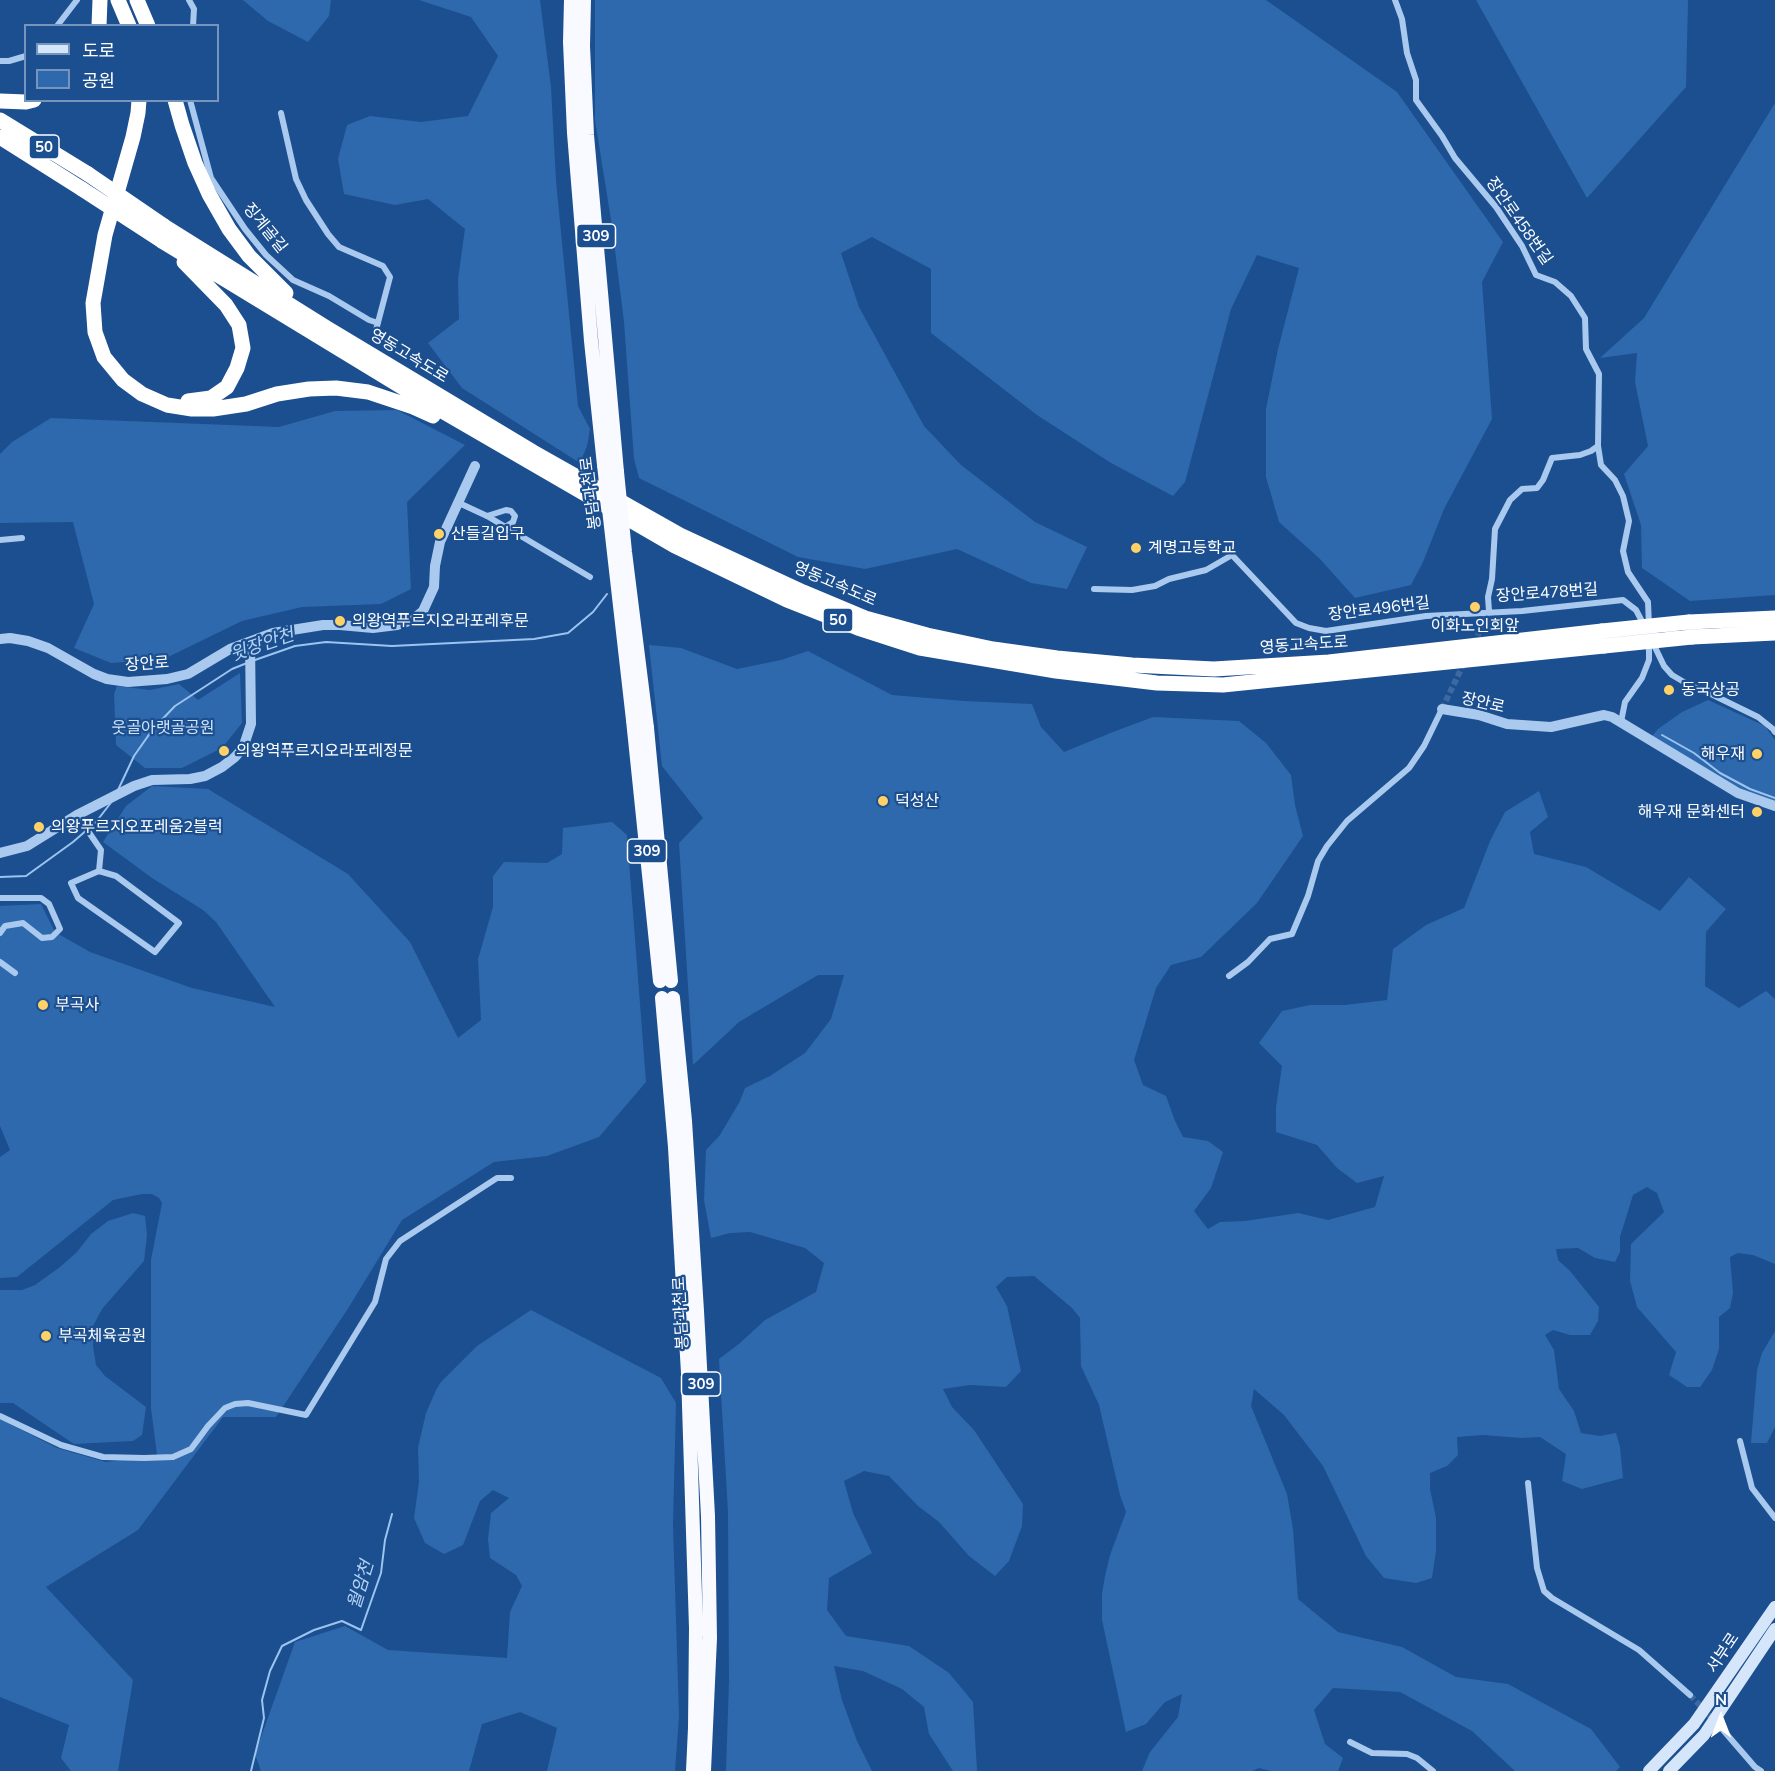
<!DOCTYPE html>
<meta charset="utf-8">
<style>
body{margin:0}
#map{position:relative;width:1775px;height:1771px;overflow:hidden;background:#1b4f8f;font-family:Mulish,"Noto Sans KR",sans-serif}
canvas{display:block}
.legend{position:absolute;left:24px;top:24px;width:195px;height:78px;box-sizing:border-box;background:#1b4f8f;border:2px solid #7695bc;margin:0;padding:8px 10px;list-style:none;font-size:18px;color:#fff}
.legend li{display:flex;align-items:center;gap:12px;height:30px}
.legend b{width:30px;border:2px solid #7695bc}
.north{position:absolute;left:1691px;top:1687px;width:60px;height:60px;-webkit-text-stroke:4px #1b4f8f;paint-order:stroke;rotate:0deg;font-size:16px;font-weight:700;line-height:24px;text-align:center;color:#fff}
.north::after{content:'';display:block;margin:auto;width:21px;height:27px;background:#fff;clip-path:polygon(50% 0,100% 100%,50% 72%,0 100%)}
</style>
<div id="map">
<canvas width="1775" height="1771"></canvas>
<ul class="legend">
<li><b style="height:8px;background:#d6e6fa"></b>도로</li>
<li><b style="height:16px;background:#2e69ad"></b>공원</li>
</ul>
<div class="north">N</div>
</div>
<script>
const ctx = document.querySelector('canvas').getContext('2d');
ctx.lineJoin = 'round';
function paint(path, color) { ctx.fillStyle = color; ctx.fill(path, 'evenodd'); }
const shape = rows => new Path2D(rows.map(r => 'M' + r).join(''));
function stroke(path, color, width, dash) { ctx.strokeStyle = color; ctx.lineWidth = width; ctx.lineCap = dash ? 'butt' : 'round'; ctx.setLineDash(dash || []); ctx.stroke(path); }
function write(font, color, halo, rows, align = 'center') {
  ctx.font = font + ' Mulish,"Noto Sans KR",sans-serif'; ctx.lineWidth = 4.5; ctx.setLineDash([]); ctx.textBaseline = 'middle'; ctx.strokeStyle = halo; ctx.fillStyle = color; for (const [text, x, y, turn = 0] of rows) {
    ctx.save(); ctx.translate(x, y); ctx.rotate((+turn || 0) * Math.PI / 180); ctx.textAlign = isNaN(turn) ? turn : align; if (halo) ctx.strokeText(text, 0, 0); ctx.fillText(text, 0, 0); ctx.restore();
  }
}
const green = shape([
 [243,0,331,0,329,16,308,42,268,21],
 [419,0,540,0,551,87,556,181,578,406,590,429,587,446,580,463,462,388,428,343,459,319,458,279,465,229,428,199,395,205,344,194,338,159,347,125,370,116,421,122,468,116,498,56,471,17],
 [595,0,1266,0,1397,92,1503,242,1482,282,1492,419,1444,509,1423,562,1411,585,1355,598,1320,559,1279,522,1266,477,1266,409,1278,349,1299,268,1257,255,1231,309,1185,482,1173,496,1111,463,1037,415,931,333,931,269,872,237,841,253,859,307,924,426,961,465,1035,522,1087,547,1067,589,1031,583,957,549,865,569,798,557,639,478,634,459,624,322,612,226,595,120],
 [1476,0,1688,0,1686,87,1587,198],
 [1775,103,1775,595,1690,601,1642,568,1641,525,1624,474,1648,446,1635,382,1637,353,1600,358,1644,318],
 [397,410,465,445,407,502,411,589,381,604,302,607,242,621,164,659,111,663,74,648,94,604,73,522,0,523,0,454,12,442,51,418,279,427,335,411],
 [649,645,681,648,737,669,781,660,808,651,892,695,964,701,1032,704,1041,727,1064,752,1113,732,1153,717,1239,721,1266,743,1291,775,1295,805,1303,836,1257,903,1201,957,1171,965,1156,988,1134,1060,1143,1085,1166,1096,1175,1121,1183,1137,1208,1141,1223,1152,1211,1188,1194,1211,1208,1229,1220,1222,1245,1221,1298,1213,1328,1220,1375,1207,1384,1176,1357,1183,1337,1168,1317,1145,1276,1132,1276,1107,1282,1066,1259,1043,1282,1011,1310,1005,1345,1005,1387,1000,1393,949,1426,925,1464,908,1490,841,1505,812,1539,791,1548,817,1530,832,1534,854,1586,867,1660,911,1689,877,1726,909,1706,932,1705,986,1739,1008,1766,991,1775,999,1775,1264,1753,1255,1738,1253,1730,1257,1733,1293,1730,1308,1719,1317,1719,1349,1712,1370,1700,1387,1687,1387,1669,1375,1676,1352,1637,1307,1630,1281,1631,1244,1664,1212,1657,1193,1647,1187,1633,1195,1620,1237,1620,1252,1615,1262,1595,1258,1578,1248,1556,1249,1558,1260,1570,1271,1599,1307,1598,1321,1590,1335,1570,1335,1553,1330,1545,1335,1554,1350,1559,1389,1574,1411,1581,1433,1600,1436,1616,1433,1620,1447,1623,1478,1582,1489,1562,1481,1566,1454,1540,1437,1522,1438,1483,1435,1457,1437,1458,1455,1447,1466,1430,1473,1430,1489,1436,1518,1436,1551,1432,1578,1416,1583,1384,1578,1366,1556,1323,1466,1284,1415,1254,1389,1251,1406,1287,1494,1293,1529,1298,1599,1338,1632,1402,1647,1456,1677,1508,1684,1591,1729,1620,1767,1616,1771,1515,1771,1472,1731,1400,1692,1333,1688,1314,1710,1325,1744,1343,1758,1338,1771,1271,1771,1259,1768,1252,1771,1142,1771,1150,1752,1178,1717,1182,1694,1165,1702,1146,1724,1126,1732,1102,1620,1102,1594,1105,1576,1110,1555,1126,1512,1120,1495,1099,1405,1081,1366,1080,1318,1072,1308,1034,1276,1007,1277,996,1287,1007,1306,1021,1371,1006,1387,970,1385,943,1389,952,1407,974,1430,1023,1504,1022,1526,1009,1561,995,1576,969,1556,939,1522,918,1506,889,1476,864,1471,844,1481,853,1513,872,1553,829,1578,827,1610,846,1636,909,1646,949,1673,973,1702,977,1771,953,1771,929,1734,924,1707,902,1689,863,1671,834,1666,842,1700,857,1741,872,1771,726,1771,729,1681,728,1512,719,1359,740,1343,765,1320,816,1292,824,1263,805,1248,750,1232,730,1233,711,1238,704,1200,706,1150,720,1135,740,1101,745,1088,770,1076,805,1053,831,1019,844,975,818,975,739,1022,693,1065,679,843,703,818,662,766],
 [240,673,242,723,222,748,182,768,145,768,116,745,114,694,117,686,150,690,179,684,198,700],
 [1708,700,1765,726,1775,740,1775,803,1740,789,1652,736,1658,729,1682,712],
 [152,786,208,789,348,874,410,942,458,1038,481,1020,478,959,493,907,493,876,504,862,547,863,562,854,563,828,612,822,627,835,646,1082,599,1137,547,1156,494,1162,402,1220,349,1307,276,1417,223,1417,138,1530,46,1587,133,1680,118,1771,71,1771,61,1758,69,1725,0,1697,0,1419,57,1448,106,1462,157,1455,151,1408,151,1260,162,1203,159,1198,152,1194,142,1194,113,1200,17,1277,0,1278,0,1157,10,1150,0,1126,0,906,41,904,55,932,90,952,192,988,275,1007,216,922,203,910,152,878,103,842,126,806],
 [133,1213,145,1216,147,1235,144,1261,102,1309,93,1326,93,1346,96,1365,105,1376,146,1407,142,1435,133,1441,74,1444,13,1403,0,1403,0,1290,22,1290,35,1285,60,1267,77,1252,91,1234,108,1221],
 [531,1310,661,1378,676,1403,673,1525,679,1716,675,1771,547,1771,557,1728,520,1712,482,1724,469,1771,261,1771,255,1754,295,1642,345,1626,388,1650,507,1658,510,1612,522,1586,516,1575,490,1558,488,1539,491,1513,509,1498,493,1490,480,1501,463,1545,444,1554,425,1543,414,1518,419,1482,418,1448,426,1413,436,1390,441,1382,477,1346],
 [1775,1331,1775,1427,1767,1443,1751,1443,1757,1370,1762,1353]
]);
const stream = shape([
 [255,660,295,646,326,642,392,646,534,639,568,633,593,612,607,594],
 [1662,735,1694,753,1720,773,1750,789,1775,798],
 [118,790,134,756,153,729,175,706,232,669,247,663],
 [0,877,26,876,73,842,96,822,113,800],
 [251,1771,264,1718,262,1700,270,1671,282,1646,314,1630,342,1621,361,1630,381,1573,385,1540,392,1514]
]);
const minorTunnel = shape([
 [1474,644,1489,611],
 [1442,709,1465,661],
 [1690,1695,1723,1730]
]);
const minor = shape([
 [189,0,194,9,193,26],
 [1395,0,1402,19,1407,53,1416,80,1416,100,1442,136,1455,158,1496,207,1522,246,1536,275,1555,282,1571,296,1585,318,1586,349,1599,374,1598,446,1601,465,1615,480,1623,496,1629,521,1623,551,1628,572,1648,602,1649,626],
 [57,26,77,0],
 [0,61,9,61,26,56],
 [190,100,211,178,245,229,266,255,293,280,329,296,369,320,378,323],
 [281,113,296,179,306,200,328,234,339,247,383,266,390,277,376,330],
 [459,503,487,516,590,577],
 [487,516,506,510,511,511,515,516,513,522,505,527],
 [0,540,22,538],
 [1094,589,1132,590,1155,586,1169,579,1206,570,1232,555,1296,623,1309,628,1326,631,1426,616,1522,611,1623,600,1636,610,1645,627],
 [1489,611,1488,597,1492,579,1495,529,1510,500,1522,489,1537,488,1543,480,1552,458,1580,455,1591,451,1598,446],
 [1652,641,1664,666,1672,675,1689,685,1713,695,1758,717,1773,729,1775,732],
 [1621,722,1625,702,1642,678,1649,660,1649,643],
 [77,815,101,850,99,871,71,883,78,898,155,952,179,923,116,876,99,871],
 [0,898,41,898,49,904,60,929,52,937,42,938,23,923,5,926,0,933],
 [0,962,15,973],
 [1229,976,1248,962,1270,939,1292,934,1308,896,1318,861,1327,846,1347,821,1409,768,1424,746,1442,709],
 [0,1416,61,1445,103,1457,144,1458,173,1457,191,1449,208,1426,225,1408,235,1404,248,1403,306,1415,375,1302,386,1259,400,1241,497,1178,511,1178],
 [1740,1441,1752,1488,1775,1518],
 [1528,1483,1537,1568,1544,1591,1552,1598,1639,1650,1690,1695],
 [1723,1730,1755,1767,1761,1771],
 [1350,1742,1372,1753,1407,1754,1417,1758,1433,1771]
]);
const tertiary = shape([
 [0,639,10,638,28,641,48,648,94,674,107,679,128,682,167,679,188,674,230,649,273,633,323,625,340,625,373,628,397,625,412,620,423,611,434,587,435,566,440,542,475,466],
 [1442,709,1479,715,1507,724,1551,727,1604,715,1612,717,1738,793,1775,806],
 [0,853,27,846,77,815,134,786,152,780,190,779,205,776,222,767,235,757,243,748,251,724,250,642]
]);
const secondary = shape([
 [1649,1771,1694,1724,1775,1607],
 [1669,1771,1704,1735,1775,1629]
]);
const trunk = shape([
 [571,0,570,42,574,133,591,341,604,465],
 [584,0,583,46,587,135,617,472],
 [633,720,660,981],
 [647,728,671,981],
 [662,998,675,1147,688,1373,696,1628,695,1728,693,1771],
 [673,998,685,1121,697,1311,708,1516,710,1638,704,1771]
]);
const motorway = shape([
 [118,0,129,26],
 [137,0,148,26],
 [99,26,100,0],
 [139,100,138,113,133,137,105,235,93,303,95,332,104,357,123,380,142,394,167,405,192,409,213,409,246,404,277,394,309,389,336,388,368,392,413,407,433,416],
 [175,100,182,125,195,163,209,194,229,229,249,256,286,293],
 [0,101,26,102,34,100],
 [0,120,88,174],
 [0,137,82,189],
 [164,226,327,328,533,452,680,535,803,592,865,618,927,635,993,649,1057,658,1132,665,1214,669,1329,662,1602,631],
 [162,241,425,401,675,546,787,600,858,628,920,648,1056,671,1157,683,1223,685,1604,646],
 [184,262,226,305,239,325,243,348,237,368,227,387,211,398,188,401],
 [1689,622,1775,618],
 [1692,637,1775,633]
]);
const trunkBridge = shape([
 [604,465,633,720],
 [617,472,625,552,647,728]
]);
const motorwayBridge = shape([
 [88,174,164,226],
 [82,189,162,241],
 [1602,631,1689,622],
 [1604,646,1692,637]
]);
const markers = [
 [439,534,6,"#ffd166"],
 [1136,548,6,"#ffd166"],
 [1475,607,6,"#ffd166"],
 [340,621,6,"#ffd166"],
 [1669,690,6,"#ffd166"],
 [224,751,6,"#ffd166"],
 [1757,754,6,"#ffd166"],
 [883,801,6,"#ffd166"],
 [1757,812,6,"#ffd166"],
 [39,827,6,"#ffd166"],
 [43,1005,6,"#ffd166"],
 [46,1336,6,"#ffd166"]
];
const shields = [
 [44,147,30],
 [596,236,39],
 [838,620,30],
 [647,851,39],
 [701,1384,39]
];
const shieldNames = [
 ["50",44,147],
 ["309",596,236],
 ["50",838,620],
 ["309",647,851],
 ["309",701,1384]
];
const streetNames = [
 ["장안로458번길",1519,221,55],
 ["징계골길",265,228,51],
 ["영동고속도로",409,356,31],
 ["봉담과천로",591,493,-97],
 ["영동고속도로",835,584,23],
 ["장안로478번길",1547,593,-4],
 ["장안로496번길",1379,609,-7],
 ["영동고속도로",1304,645,-4],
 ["장안로",147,664,-4],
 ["장안로",1483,703,13],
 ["봉담과천로",681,1313,-93],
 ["서부로",1723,1653,-56]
];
const poiNames = [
 ["산들길입구",451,534],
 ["계명고등학교",1148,548],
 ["의왕역푸르지오라포레후문",352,621],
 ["이화노인회앞",1475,626,"center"],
 ["동국상공",1681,690],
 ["의왕역푸르지오라포레정문",236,751],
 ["해우재",1745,754,"right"],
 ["덕성산",895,801],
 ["해우재 문화센터",1745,812,"right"],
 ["의왕푸르지오포레움2블럭",51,827],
 ["부곡사",55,1005],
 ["부곡체육공원",58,1336]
];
const parkNames = [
 ["웃골아랫골공원",163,728]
];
const waterNames = [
 ["윗장안천",262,645,-19],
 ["월암천",361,1585,-73]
];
paint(green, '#2e69ad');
stroke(stream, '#9cc4f0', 2);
stroke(minorTunnel, '#3d69a0', 6, [6, 3]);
stroke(minor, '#a9c9ee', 6);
stroke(tertiary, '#a9c9ee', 10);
stroke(secondary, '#d6e6fa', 12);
stroke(trunk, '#f8faff', 14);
stroke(motorway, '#fff', 15);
stroke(trunkBridge, '#f8faff', 14);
stroke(motorwayBridge, '#fff', 15);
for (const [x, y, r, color] of markers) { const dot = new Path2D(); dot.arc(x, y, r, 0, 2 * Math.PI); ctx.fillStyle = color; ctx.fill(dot); stroke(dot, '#1b4f8f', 2); }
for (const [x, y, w] of shields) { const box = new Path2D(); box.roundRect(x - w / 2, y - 12, w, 24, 4.5); ctx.fillStyle = '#1b4f8f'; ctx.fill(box); stroke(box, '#fff', 1.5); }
write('bold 15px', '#fff', null, shieldNames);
write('16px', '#fff', '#1b4f8f', streetNames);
write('16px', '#fff', '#1b4f8f', poiNames, 'left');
write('16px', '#cfe3fa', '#1b4f8f', parkNames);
write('italic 18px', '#b5d3f5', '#1b4f8f', waterNames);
</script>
